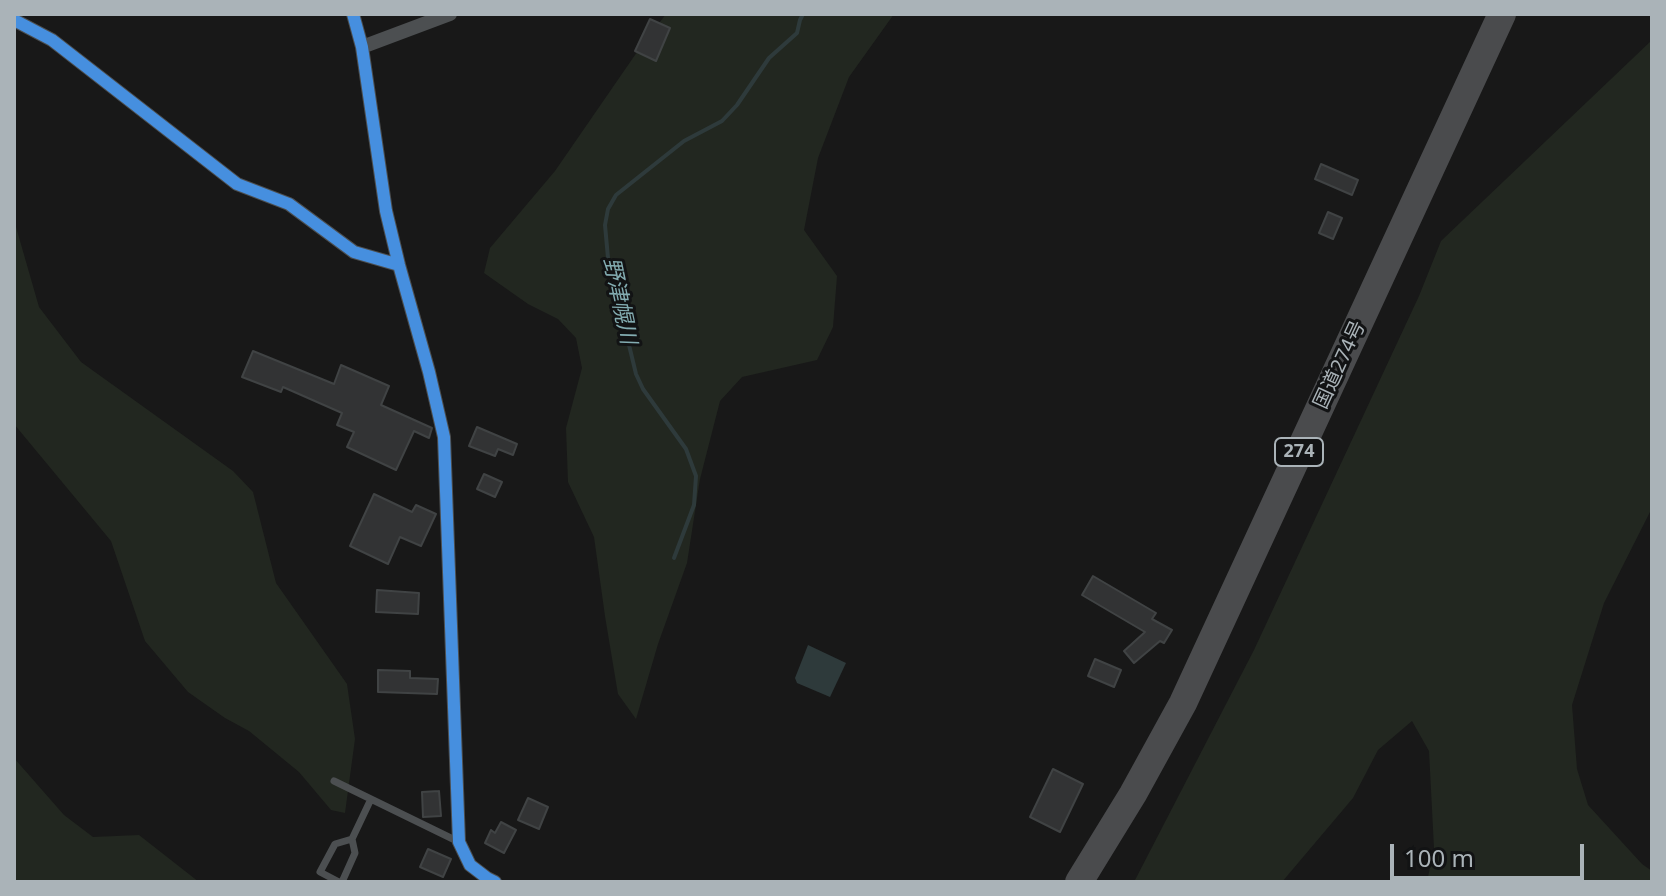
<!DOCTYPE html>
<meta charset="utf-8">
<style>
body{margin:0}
#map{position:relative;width:1666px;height:896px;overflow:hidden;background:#181818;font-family:"Noto Sans",sans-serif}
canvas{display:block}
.frame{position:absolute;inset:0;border:16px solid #aab3b8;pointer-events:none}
.scale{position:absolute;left:1390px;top:844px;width:194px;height:36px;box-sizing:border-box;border:4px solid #aab3b8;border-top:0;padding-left:10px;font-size:24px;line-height:28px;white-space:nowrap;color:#aab3b8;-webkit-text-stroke:6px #121314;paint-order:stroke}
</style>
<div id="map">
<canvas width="1666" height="896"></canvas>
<div class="frame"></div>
<div class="scale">100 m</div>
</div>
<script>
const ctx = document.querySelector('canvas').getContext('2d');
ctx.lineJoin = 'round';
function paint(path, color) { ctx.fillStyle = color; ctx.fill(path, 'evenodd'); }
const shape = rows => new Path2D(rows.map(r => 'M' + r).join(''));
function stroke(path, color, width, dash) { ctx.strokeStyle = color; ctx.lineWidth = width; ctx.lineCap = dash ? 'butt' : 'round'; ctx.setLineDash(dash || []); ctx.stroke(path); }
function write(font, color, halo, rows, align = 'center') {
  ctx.font = font + ' "Noto Sans","Noto Sans JP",sans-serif'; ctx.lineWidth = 6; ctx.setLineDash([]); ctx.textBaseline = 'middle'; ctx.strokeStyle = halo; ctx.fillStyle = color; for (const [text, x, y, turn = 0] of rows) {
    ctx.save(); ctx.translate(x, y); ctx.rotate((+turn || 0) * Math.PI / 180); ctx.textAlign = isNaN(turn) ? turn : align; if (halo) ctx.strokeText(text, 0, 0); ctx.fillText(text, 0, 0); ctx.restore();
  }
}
const green = shape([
 [666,14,894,14,849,77,818,158,804,230,837,276,833,327,817,360,742,377,720,401,700,479,687,563,658,644,636,719,618,694,605,616,594,537,568,482,566,428,582,368,576,338,558,319,528,304,484,273,490,248,555,171,635,55],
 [1652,40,1652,508,1604,603,1572,705,1577,769,1588,805,1642,864,1652,871,1652,882,1427,882,1434,848,1429,751,1412,721,1378,750,1353,798,1282,882,1134,882,1254,650,1419,296,1441,241],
 [14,220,39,307,81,362,233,471,253,492,276,583,347,684,355,739,345,813,331,810,299,772,249,731,225,718,188,692,145,641,111,541,14,424],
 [14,758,64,815,93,837,139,835,199,882,14,882]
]);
const water = shape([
 [808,645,846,663,830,697,797,683,795,678]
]);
const stream = shape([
 [674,558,694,505,696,476,686,449,643,389,636,374,608,258,605,225,608,209,616,195,684,141,722,121,737,105,769,58,797,33,800,20,803,14]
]);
const building = shape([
 [650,19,670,28,656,61,635,51,650,19],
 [1321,164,1358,180,1352,195,1315,179,1321,164],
 [1328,212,1342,218,1333,239,1319,233,1328,212],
 [253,351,334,384,341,365,389,386,381,405,432,428,429,438,414,431,396,470,347,447,354,432,337,425,342,413,283,387,281,392,242,377,253,351],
 [477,427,517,444,513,455,498,449,495,456,469,446,477,427],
 [484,474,502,482,495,497,477,489,484,474],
 [374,494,412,512,416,505,436,514,421,546,400,537,388,564,350,546,374,494],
 [1093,576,1156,613,1152,619,1172,630,1164,643,1160,641,1134,663,1124,651,1145,632,1082,595,1093,576],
 [377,590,419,593,418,614,376,612,377,590],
 [1095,659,1121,670,1114,687,1088,676,1095,659],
 [378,670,410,671,410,678,438,679,437,694,378,692,378,670],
 [1053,769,1083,784,1060,832,1030,817,1053,769],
 [439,791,441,816,423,817,422,792,439,791],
 [528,798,548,807,539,829,518,820,528,798],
 [501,822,516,830,504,853,485,843,491,830,495,833,501,822],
 [428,849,451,859,443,877,420,867,428,849]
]);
const lane = shape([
 [334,781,459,842],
 [339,882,320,872,335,844,352,839],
 [342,882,355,853,352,839,371,799]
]);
const street = shape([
 [353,14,362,47,386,211,399,265,429,372,444,437,459,842,470,865,487,878,495,882],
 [14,20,52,40,237,184,289,204,354,252,399,265],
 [362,47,450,14]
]);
const highway = shape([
 [1079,882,1133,794,1183,703,1502,14]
]);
const cycleway = shape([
 [353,14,362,47,386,211,399,265,429,372,444,437,459,842,470,865,487,878,495,882],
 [14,20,52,40,237,184,289,204,354,252,399,265]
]);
const shields = [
 [1299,452,48]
];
const shieldNames = [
 ["274",1299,452]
];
const streetNames = [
 ["国道274号",1340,365,-65]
];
const waterNames = [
 ["野津幌川",619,301,78]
];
paint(green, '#222720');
paint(water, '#2e3a3b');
stroke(stream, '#2e3a3b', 4);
paint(building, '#323334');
stroke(building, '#404344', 2);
stroke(lane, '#4c4f51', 7);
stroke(street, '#4c4f51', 14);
stroke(highway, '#4a4b4d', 28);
stroke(cycleway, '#468fdf', 12);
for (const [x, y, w] of shields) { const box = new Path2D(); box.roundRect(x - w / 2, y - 14, w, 28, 6); ctx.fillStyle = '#121314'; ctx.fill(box); stroke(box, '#aab3b8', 2); }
write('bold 18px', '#aab3b8', null, shieldNames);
write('20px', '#aab3b8', '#121314', streetNames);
write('italic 22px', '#83acb1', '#121314', waterNames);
</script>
